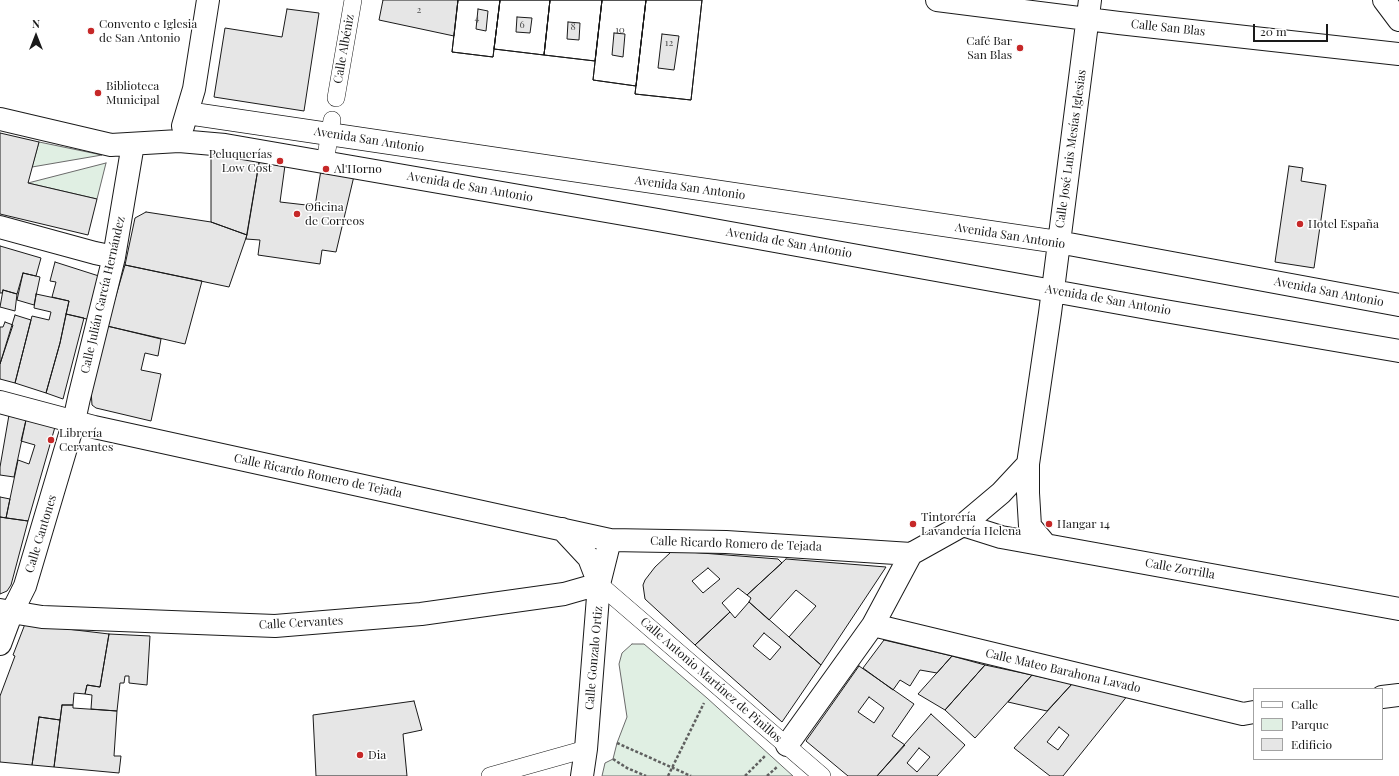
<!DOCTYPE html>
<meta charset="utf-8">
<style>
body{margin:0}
#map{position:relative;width:1399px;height:776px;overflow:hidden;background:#fff;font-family:"Playfair Display",serif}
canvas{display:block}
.legend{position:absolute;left:1253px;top:688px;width:130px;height:72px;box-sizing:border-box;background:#fff;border:1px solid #a3a3a3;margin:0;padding:5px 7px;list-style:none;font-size:12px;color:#1a1a1a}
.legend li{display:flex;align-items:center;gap:8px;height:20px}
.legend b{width:20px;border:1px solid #a3a3a3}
.north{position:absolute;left:16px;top:16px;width:40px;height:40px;-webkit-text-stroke:3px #fff;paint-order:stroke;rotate:0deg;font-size:11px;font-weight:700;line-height:16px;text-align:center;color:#1a1a1a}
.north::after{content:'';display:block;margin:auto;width:14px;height:18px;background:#1a1a1a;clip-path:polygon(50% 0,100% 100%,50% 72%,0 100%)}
.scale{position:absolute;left:1253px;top:24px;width:75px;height:18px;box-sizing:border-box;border:2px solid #1a1a1a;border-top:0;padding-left:5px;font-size:12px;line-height:14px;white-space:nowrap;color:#1a1a1a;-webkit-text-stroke:3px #fff;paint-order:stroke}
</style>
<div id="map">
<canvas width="1399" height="776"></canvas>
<ul class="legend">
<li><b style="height:5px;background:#fff"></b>Calle</li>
<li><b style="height:11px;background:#e0efe3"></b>Parque</li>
<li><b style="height:11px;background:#e6e6e6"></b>Edificio</li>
</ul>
<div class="north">N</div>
<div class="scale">20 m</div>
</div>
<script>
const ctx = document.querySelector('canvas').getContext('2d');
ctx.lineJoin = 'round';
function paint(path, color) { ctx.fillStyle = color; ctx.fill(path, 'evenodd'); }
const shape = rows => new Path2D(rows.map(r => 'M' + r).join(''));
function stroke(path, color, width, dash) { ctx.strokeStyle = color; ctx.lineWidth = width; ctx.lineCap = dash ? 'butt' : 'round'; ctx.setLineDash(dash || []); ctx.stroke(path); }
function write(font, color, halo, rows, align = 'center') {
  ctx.font = font + ' "Playfair Display",serif'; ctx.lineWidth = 3; ctx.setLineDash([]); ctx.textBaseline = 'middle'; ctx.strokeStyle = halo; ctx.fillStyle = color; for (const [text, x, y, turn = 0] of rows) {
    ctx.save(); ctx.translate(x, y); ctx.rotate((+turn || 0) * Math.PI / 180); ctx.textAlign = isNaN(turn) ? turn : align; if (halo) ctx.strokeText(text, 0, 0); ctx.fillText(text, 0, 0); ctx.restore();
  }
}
const green = shape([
 [39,142,102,155,32,167,39,142],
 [106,163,97,199,28,183,106,163],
 [632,644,644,644,707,698,793,776,602,776,605,763,613,759,617,743,627,717,619,664,622,653,632,644]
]);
const building = shape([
 [383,0,458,0,454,36,379,20,383,0],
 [458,0,500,0,493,57,452,52,458,0],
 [478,9,488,11,486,31,476,29,478,9],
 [458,0,500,0,493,57,452,52,458,0],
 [500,0,550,0,544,55,494,49,500,0],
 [517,17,532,18,530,33,516,32,517,17],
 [500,0,550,0,544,55,494,49,500,0],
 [550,0,602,0,595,61,544,55,550,0],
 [568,22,580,23,579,40,567,39,568,22],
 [550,0,602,0,595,61,544,55,550,0],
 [602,0,646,0,636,86,593,80,602,0],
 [614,33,625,34,623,57,612,55,614,33],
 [602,0,646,0,636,86,593,80,602,0],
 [646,0,702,0,691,100,635,94,646,0],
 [662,34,679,36,674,70,658,68,662,34],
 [646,0,702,0,691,100,635,94,646,0],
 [287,9,319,13,304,111,214,97,225,28,282,37,287,9],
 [0,133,39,142,28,183,97,199,88,235,0,214,0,133],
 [213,146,260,157,247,235,211,222,211,159,213,146],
 [260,157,286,158,280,202,315,206,322,164,354,176,336,252,322,250,320,264,258,255,260,240,246,239,260,157],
 [1289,166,1303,168,1301,181,1326,185,1314,268,1275,262,1289,166],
 [146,212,211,222,247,235,229,287,125,265,135,218,146,212],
 [0,246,41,258,36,276,23,273,17,294,3,290,2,293,0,293,0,246],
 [55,262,102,277,91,320,66,314,69,301,52,297,56,282,50,281,55,262],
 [125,265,202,281,185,344,107,326,125,265],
 [23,273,40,277,34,305,17,300,23,273],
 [3,290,17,294,15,311,0,307,3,290],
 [36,294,69,301,60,343,46,393,15,383,32,316,49,320,51,312,34,308,36,294],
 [66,314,84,318,63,399,46,393,60,343,66,314],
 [15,315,31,320,15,383,0,379,0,364,15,315],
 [5,322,13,325,0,364,0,327,3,327,5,322],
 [107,326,161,339,158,356,145,353,141,370,161,374,151,421,96,408,92,405,91,390,107,326],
 [9,415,26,420,14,477,0,475,0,467,9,415],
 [26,420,55,427,28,521,6,518,18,460,29,464,35,445,21,441,26,420],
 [0,497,10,499,6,518,0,517,0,497],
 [0,517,28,521,11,585,7,591,0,594,0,517],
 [676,551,778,559,782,563,747,595,738,588,722,603,730,612,695,645,645,599,643,585,645,580,655,567,671,552,676,551],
 [708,568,720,579,703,593,692,581,708,568],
 [786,559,886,567,821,665,789,637,816,606,796,590,769,620,749,602,751,598,747,595,786,559],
 [749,602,821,665,782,722,695,645,730,612,735,618,749,602],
 [764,633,781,647,770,660,753,646,764,633],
 [25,624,109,634,100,687,87,685,85,694,74,693,73,705,62,705,60,720,39,717,32,765,0,762,0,696,15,656,13,655,25,624],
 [109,634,150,636,147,685,129,683,129,676,125,676,124,683,120,683,117,711,91,709,92,695,85,694,87,685,100,687,109,634],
 [884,640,952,656,937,673,920,670,910,686,900,680,893,690,863,668,884,640],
 [952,656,985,665,945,710,918,694,952,656],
 [985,665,1032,675,975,738,945,710,985,665],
 [859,666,914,704,892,736,905,745,877,776,848,776,806,741,859,666],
 [869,697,884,708,874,723,858,712,869,697],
 [1032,675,1072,684,1047,711,1008,702,1032,675],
 [1072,684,1128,695,1063,776,1050,776,1014,748,1072,684],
 [1059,727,1069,735,1058,750,1047,742,1059,727],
 [414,701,422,730,403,734,407,776,316,776,313,715,414,701],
 [62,705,73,705,73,708,117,711,114,756,121,756,119,773,54,767,62,705],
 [931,714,965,745,937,776,877,776,931,714],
 [919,748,930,757,917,772,907,763,919,748],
 [39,717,60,720,54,767,32,765,39,717]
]);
const path = shape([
 [617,743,691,776],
 [613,759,627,768,646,776],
 [668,776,704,703],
 [745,776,766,755],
 [767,776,777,767]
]);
const pedestrian = shape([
 [336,98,353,0],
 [325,162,332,120],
 [599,584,822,776],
 [490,776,586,749]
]);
const minor = shape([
 [937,0,1119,23,1399,54],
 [1384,0,1399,20],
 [187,113,1058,242,1399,305],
 [0,119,111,145,179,141,225,145,658,220,1153,309,1399,351],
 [183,126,194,89,208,0],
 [0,227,95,253,114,257],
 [0,402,94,427,610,540,726,542,911,554],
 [1028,464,1028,493,1030,526,1045,544],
 [963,525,1001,537,1399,609],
 [0,610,42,617,275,626,421,614,564,594,599,584,589,558,562,529],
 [873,625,1243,714,1254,712],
 [0,644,12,612,25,586,74,421,79,398,114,257,133,144],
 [1382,697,1399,695],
 [787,745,873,625,911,554,963,525,1001,493,1028,464,1050,313,1090,0],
 [582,776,586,749,599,584,610,540]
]);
const markers = [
 [91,31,4,"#c62828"],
 [1020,48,4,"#c62828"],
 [98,93,4,"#c62828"],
 [280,161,4,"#c62828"],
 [326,169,4,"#c62828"],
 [297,214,4,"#c62828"],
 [1300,224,4,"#c62828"],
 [51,440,4,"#c62828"],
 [913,524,4,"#c62828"],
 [1049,524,4,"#c62828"],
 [360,755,4,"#c62828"]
];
const numberNames = [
 ["2",419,10],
 ["4",477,18],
 ["6",522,25],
 ["8",573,27],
 ["10",620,30],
 ["12",669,43]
];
const poiNames = [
 ["Convento e Iglesia",99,24],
 ["de San Antonio",99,38],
 ["Café Bar",1012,41,"right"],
 ["San Blas",1012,55,"right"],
 ["Biblioteca",106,86],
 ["Municipal",106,100],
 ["Peluquerías",272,154,"right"],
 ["Low Cost",272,168,"right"],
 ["Al'Horno",334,169],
 ["Oficina",305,207],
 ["de Correos",305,221],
 ["Hotel España",1308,224],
 ["Librería",59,433],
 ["Cervantes",59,447],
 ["Tintorería",921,517],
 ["Lavandería Helena",921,531],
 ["Hangar 14",1057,524],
 ["Dia",368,755]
];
const streetNames = [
 ["Calle San Blas",1168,28,6],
 ["Calle Albéniz",344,49,-80],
 ["Avenida San Antonio",369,140,9],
 ["Calle José Luis Mesías Iglesias",1071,149,-82],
 ["Avenida de San Antonio",470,187,10],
 ["Avenida San Antonio",690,188,8],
 ["Avenida San Antonio",1010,236,9],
 ["Avenida de San Antonio",789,243,10],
 ["Avenida San Antonio",1329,292,11],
 ["Calle Julián García Hernández",103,295,-77],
 ["Avenida de San Antonio",1108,300,10],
 ["Calle Ricardo Romero de Tejada",318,476,12],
 ["Calle Cantones",41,534,-73],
 ["Calle Ricardo Romero de Tejada",736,544,2],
 ["Calle Zorrilla",1180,569,10],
 ["Calle Cervantes",301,623,-3],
 ["Calle Gonzalo Ortiz",594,658,-85],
 ["Calle Mateo Barahona Lavado",1063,671,13],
 ["Calle Antonio Martínez de Pinillos",711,680,41]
];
paint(green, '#e0efe3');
stroke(green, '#6a6a6a', 1);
paint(building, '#e6e6e6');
stroke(building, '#1a1a1a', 1);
stroke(pedestrian, '#1a1a1a', 18);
stroke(minor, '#1a1a1a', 24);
stroke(path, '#5f5f5f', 2.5, [3, 2]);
stroke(pedestrian, '#fff', 17);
stroke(minor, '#fff', 22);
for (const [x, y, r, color] of markers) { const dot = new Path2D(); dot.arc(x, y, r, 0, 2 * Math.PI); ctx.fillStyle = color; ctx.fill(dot); stroke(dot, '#fff', 1.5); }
write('10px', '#4d4d4d', null, numberNames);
write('12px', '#1a1a1a', '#fff', poiNames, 'left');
write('12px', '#1a1a1a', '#fff', streetNames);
</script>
